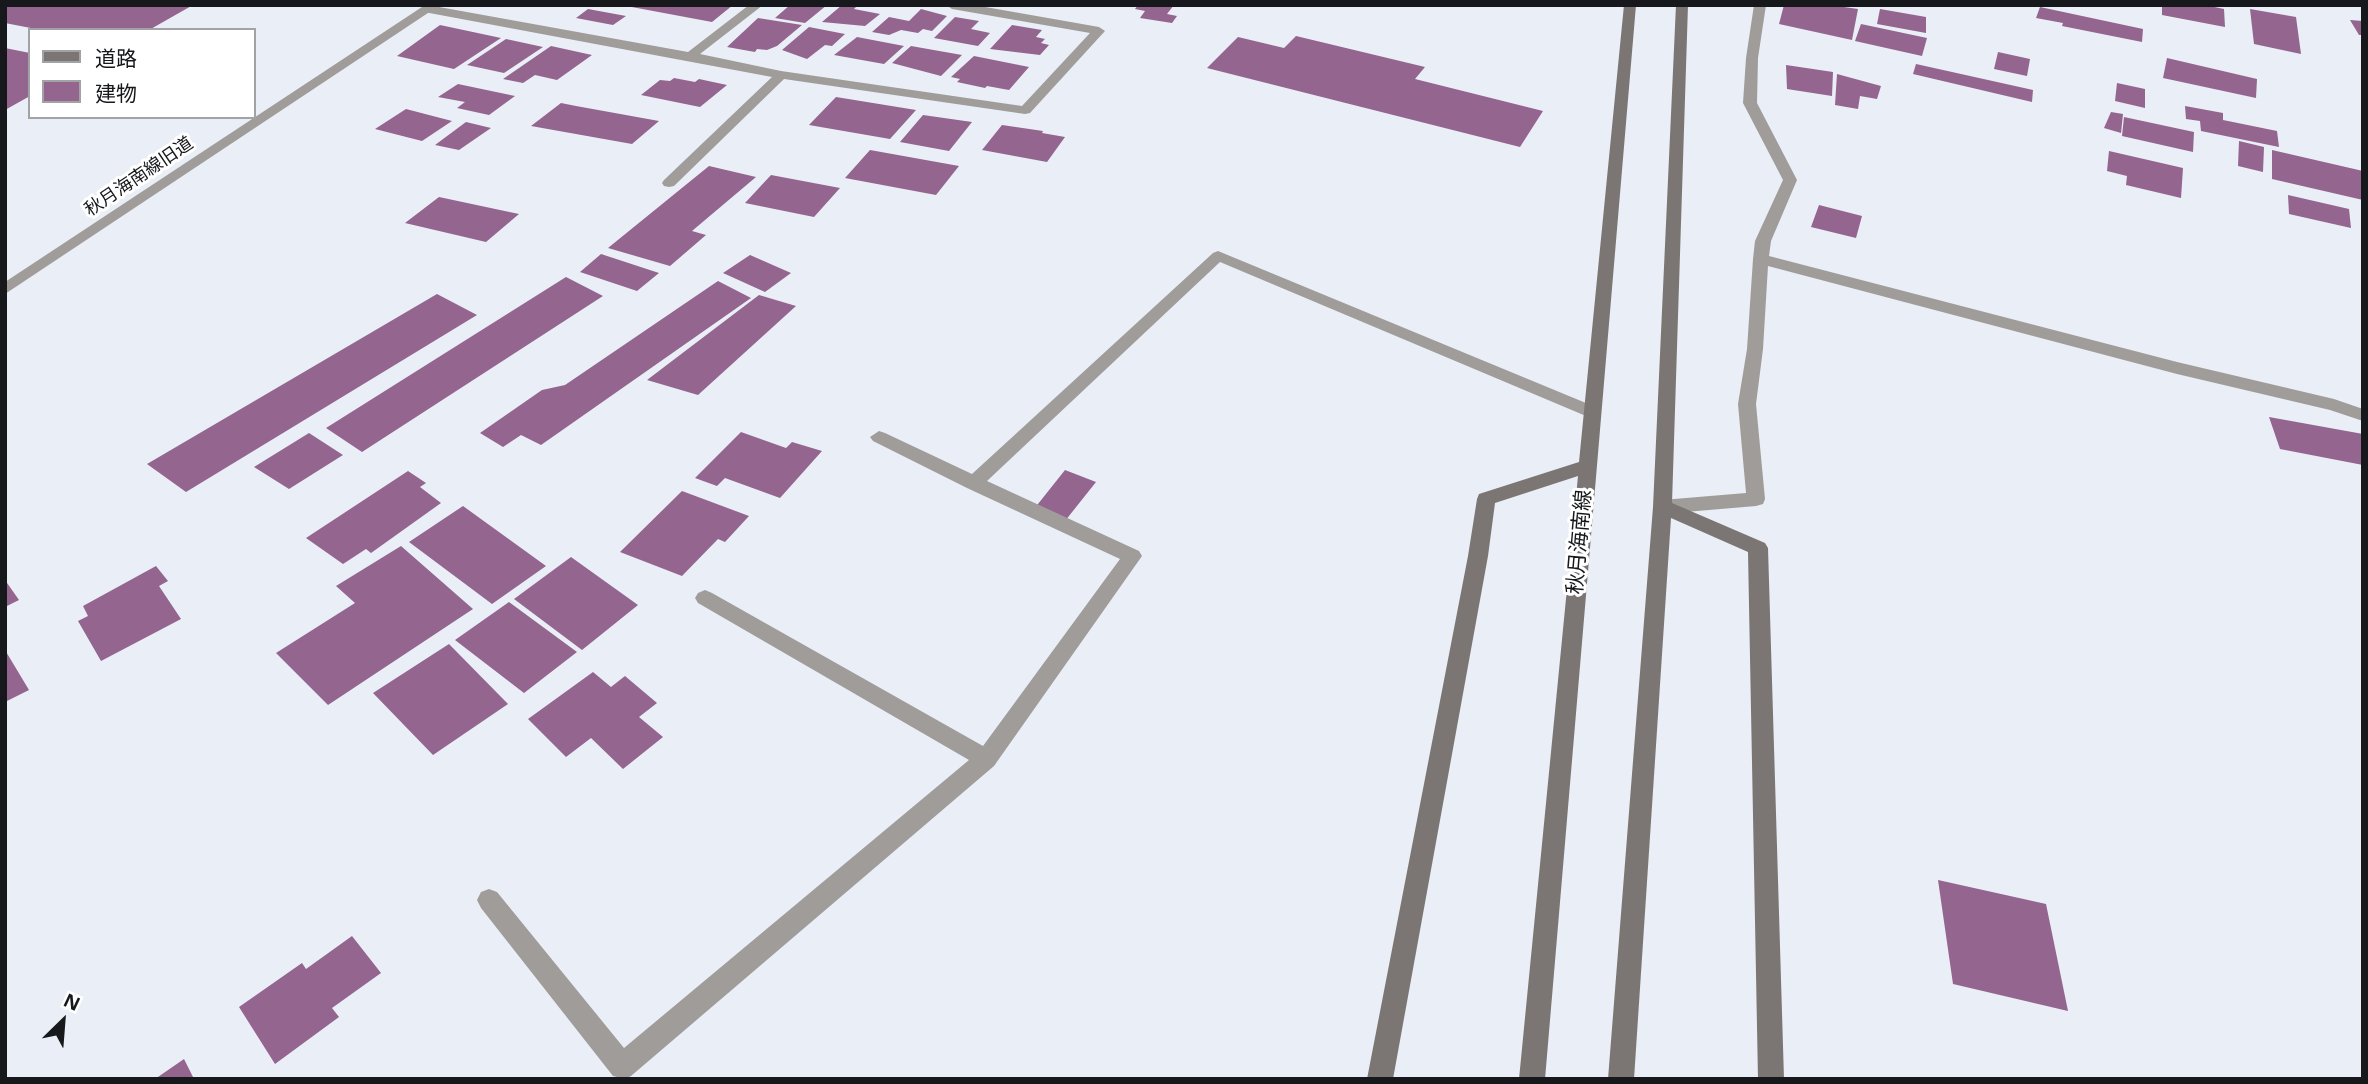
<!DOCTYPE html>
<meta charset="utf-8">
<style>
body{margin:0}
#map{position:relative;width:2368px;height:1084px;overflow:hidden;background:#eaeef6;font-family:"Open Sans","Noto Sans JP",sans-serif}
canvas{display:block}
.frame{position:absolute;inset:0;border:7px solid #17181b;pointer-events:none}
.legend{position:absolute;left:28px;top:28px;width:228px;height:91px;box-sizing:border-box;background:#fff;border:2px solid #a2a3a4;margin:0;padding:9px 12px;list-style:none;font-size:21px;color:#17181b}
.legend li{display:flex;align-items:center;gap:14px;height:35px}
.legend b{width:35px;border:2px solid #a2a3a4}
.north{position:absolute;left:28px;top:986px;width:70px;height:70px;-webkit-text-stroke:5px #fff;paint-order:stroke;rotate:25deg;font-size:19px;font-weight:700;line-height:28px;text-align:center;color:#17181b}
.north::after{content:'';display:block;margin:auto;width:24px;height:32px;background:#17181b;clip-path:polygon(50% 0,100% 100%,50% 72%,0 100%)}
</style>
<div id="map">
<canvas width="2368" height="1084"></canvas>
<div class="frame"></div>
<ul class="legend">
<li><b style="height:9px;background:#7b7673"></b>道路</li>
<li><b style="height:19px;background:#93658f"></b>建物</li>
</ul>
<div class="north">N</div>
</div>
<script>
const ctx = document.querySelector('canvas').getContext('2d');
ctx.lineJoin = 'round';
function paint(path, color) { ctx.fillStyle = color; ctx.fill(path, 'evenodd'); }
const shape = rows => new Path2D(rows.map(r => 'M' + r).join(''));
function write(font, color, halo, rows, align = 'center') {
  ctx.font = font + ' "Open Sans","Noto Sans JP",sans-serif'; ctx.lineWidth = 6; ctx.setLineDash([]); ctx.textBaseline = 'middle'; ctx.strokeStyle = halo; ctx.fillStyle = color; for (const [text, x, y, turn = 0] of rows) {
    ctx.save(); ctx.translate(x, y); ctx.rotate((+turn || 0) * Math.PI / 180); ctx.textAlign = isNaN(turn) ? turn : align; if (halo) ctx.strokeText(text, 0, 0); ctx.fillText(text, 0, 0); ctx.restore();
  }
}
const building = shape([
 [5,5,193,5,149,30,41,30,5,23],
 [621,5,733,5,712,22],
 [790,5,792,6,827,5,805,23,775,18],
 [842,5,858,5,854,9,880,14,865,26,822,22],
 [1138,5,1174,5,1167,14,1177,16,1172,23,1140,18,1145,11,1135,9],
 [1784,5,1830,5,1858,9,1852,40,1779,24],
 [2162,5,2205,5,2224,9,2225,27,2162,15],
 [2040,7,2143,29,2142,42,2062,26,2063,23,2036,18],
 [588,9,626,16,613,25,576,18],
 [921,9,947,16,932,31,923,29,918,33,901,30,889,35,872,32,889,17,909,21],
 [1880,9,1926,17,1926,33,1877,24],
 [2250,9,2296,17,2301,54,2254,44],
 [955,17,979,21,971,29,990,33,978,46,934,38],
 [758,18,802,25,777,46,767,50,757,49,755,52,727,47],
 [2350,20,2363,21,2363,35,2359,35],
 [1861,24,1927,38,1922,56,1855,41],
 [440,25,501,38,454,69,397,56],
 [1012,25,1042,30,1036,37,1045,39,1041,43,1049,45,1040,55,990,49],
 [809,27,845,34,832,46,825,45,807,59,782,50],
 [1296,36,1425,67,1415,79,1543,111,1520,147,1207,68,1238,37,1284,48],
 [857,37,904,46,884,64,834,55],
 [506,39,543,47,504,73,467,65],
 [551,46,592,55,557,80,535,75,523,83,503,79],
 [911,46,962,55,941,76,892,63],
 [5,48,30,53,30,96,5,110],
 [1998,52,2030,59,2027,76,1994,69],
 [974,56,1029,67,1009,90,987,86,985,88,957,82,960,79,951,77],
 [2167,58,2257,79,2256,98,2163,78],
 [1916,64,2033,90,2032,102,1913,74],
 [1786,65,1833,72,1832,96,1787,89],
 [1837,74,1881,86,1877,99,1860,96,1858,109,1835,105],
 [674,78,695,82,699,79,727,85,700,107,641,95,660,80,670,81],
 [2117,83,2145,89,2145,108,2115,101],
 [458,84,515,96,489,115,457,108,465,102,438,97],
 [836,97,916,110,890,139,809,125],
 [561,103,576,106,659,121,632,144,531,126],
 [2185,106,2223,113,2223,120,2277,131,2279,147,2201,131,2200,121,2186,119],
 [406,109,452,121,422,141,375,129],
 [2111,112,2123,114,2121,133,2104,128],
 [923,115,972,122,949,151,900,142],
 [2124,117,2194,132,2193,152,2122,136],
 [466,122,491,128,459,150,435,145],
 [1002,125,1043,131,1042,133,1065,137,1047,162,982,150],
 [2239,141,2264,147,2263,172,2238,166],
 [870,150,959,166,936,195,845,178],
 [2272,150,2363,171,2363,200,2272,179],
 [2109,151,2183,168,2181,198,2126,185,2127,176,2107,171],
 [709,166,756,177,692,231,706,235,670,266,608,248],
 [771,175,840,188,814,217,745,203],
 [2288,195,2349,209,2351,228,2289,214],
 [439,197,500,210,519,214,486,242,405,223],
 [1819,205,1862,216,1856,238,1811,227],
 [601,254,659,273,637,291,580,272],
 [750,255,791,273,765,292,723,273],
 [566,277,603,296,362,452,326,428],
 [718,281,751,298,541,445,521,435,503,447,480,433,542,390,565,385],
 [437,294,477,315,186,492,147,464],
 [759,295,796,306,698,395,647,380],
 [2269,417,2363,434,2363,465,2280,449],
 [741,432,786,448,792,442,822,451,780,498,725,478,717,486,695,478],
 [309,433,343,455,289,489,254,467],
 [1065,470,1096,482,1065,521,1034,509],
 [408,471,426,483,420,487,441,503,371,553,366,549,343,564,306,538],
 [682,491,749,516,725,542,718,539,682,576,620,552],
 [463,506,546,566,492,604,409,542],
 [401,546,473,609,328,705,276,653,355,603,336,586],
 [571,557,638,605,582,650,514,599],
 [156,566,168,581,159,586,181,619,101,661,78,621,88,616,83,606],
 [5,580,19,600,5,607],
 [509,602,577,652,524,693,455,640],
 [449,644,508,704,433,755,373,693],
 [5,650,29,690,5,702],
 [593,672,611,687,625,676,657,703,639,717,663,737,623,769,591,738,566,757,528,719],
 [1938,880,2046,904,2068,1011,1953,984],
 [352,936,381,973,332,1008,339,1017,275,1064,239,1007,302,963,306,969],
 [184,1059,194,1079,155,1079]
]);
const minor = shape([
 [428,5,688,52,749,5,763,5,700,54,781,71,1022,106,1090,33,952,9,946,5,974,5,1099,27,1105,31,1030,113,1025,114,784,79,674,186,669,187,664,186,662,183,664,180,772,77,424,12,422,9,428,5],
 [1754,5,1766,5,1758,58,1757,103,1797,180,1771,241,1769,256,2177,362,2334,399,2363,409,2363,421,2330,410,2177,374,1768,266,1763,349,1756,404,1765,499,1763,504,1756,506,1662,514,1655,512,1653,507,1655,502,1662,500,1746,493,1738,404,1747,349,1753,259,1755,241,1783,180,1743,103,1746,58,1754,5],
 [1218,251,1598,408,1601,412,1592,418,1586,416,1220,262,987,481,1139,551,1142,556,994,766,631,1076,625,1079,613,1076,481,908,477,900,481,892,489,889,497,892,624,1048,969,760,698,603,695,598,698,593,705,590,712,593,983,746,1120,559,967,488,873,441,870,437,879,431,885,433,972,474,1213,253,1218,251]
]);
const tertiary = shape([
 [425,5,440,5,5,294,5,282,425,5]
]);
const secondary = shape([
 [1624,5,1636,5,1545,1079,1519,1079,1578,476,1495,503,1488,556,1393,1079,1367,1079,1468,556,1477,499,1479,494,1579,462,1624,5],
 [1676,5,1688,5,1672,503,1765,543,1768,548,1784,1079,1758,1079,1748,552,1671,518,1634,1079,1608,1079,1653,507,1676,5]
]);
const farStreetnames = [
 ["秋月海南線旧道",139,177,-34]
];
const streetNames = [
 ["秋月海南線",1580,542,-85]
];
paint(building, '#93658f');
paint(minor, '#a09c9a');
paint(tertiary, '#a09c9a');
paint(secondary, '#7b7673');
write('18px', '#17181b', '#fff', farStreetnames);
write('21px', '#17181b', '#fff', streetNames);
</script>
